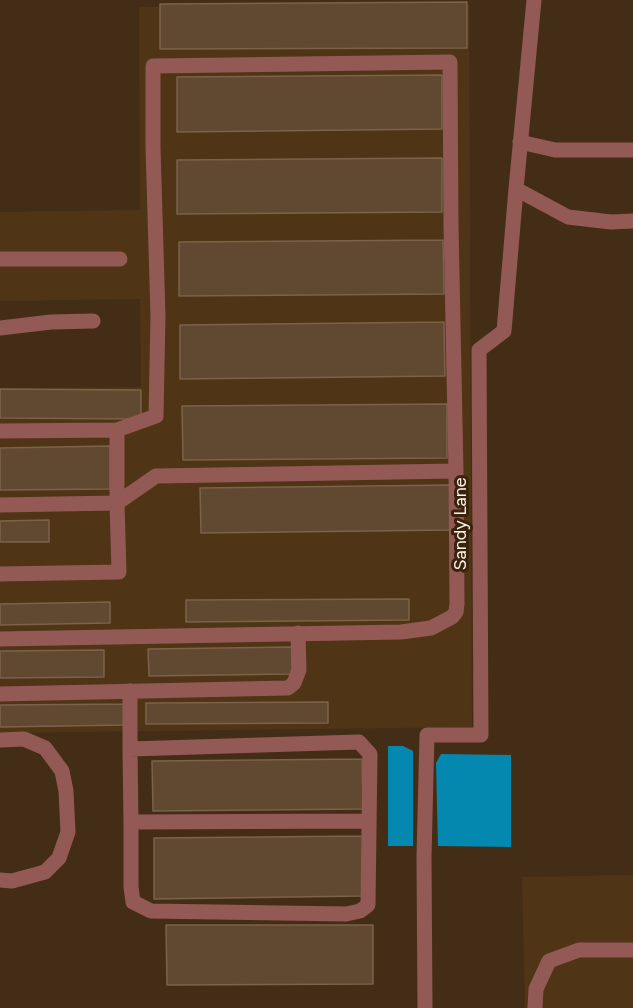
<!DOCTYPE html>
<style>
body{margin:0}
canvas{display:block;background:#442d16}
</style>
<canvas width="633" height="1008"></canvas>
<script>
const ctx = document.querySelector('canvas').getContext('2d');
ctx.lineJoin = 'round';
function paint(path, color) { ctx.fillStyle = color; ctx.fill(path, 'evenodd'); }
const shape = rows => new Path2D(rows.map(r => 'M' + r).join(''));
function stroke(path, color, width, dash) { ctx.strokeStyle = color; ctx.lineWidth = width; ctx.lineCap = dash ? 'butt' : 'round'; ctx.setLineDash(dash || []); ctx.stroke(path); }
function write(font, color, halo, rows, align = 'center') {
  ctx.font = font + ' Figtree,sans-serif'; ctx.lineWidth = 6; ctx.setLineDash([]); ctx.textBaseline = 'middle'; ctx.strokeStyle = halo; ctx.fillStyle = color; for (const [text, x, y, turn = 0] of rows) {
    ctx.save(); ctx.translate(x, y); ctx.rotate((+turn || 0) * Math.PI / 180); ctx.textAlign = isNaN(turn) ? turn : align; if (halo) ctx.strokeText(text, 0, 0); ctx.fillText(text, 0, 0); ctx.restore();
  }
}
const built = shape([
 [469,5,472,727,0,733,0,389,141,387,140,299,0,301,0,212,140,210,139,7],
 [633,875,633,1008,525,1008,522,877]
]);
const water = shape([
 [388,746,403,746,413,751,413,846,388,846],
 [441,754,511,755,511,847,438,846,436,763]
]);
const building = shape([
 [467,2,467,48,160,49,160,4,467,2],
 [442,75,442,129,177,132,177,77,442,75],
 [442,158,442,212,177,214,177,160,442,158],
 [443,240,444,294,179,296,179,242,443,240],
 [444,322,445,376,180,379,180,325,444,322],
 [0,389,141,390,141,419,0,418,0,389],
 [447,404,447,458,183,460,182,406,447,404],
 [110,446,110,489,0,490,0,448,110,446],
 [451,485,451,530,201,533,200,488,451,485],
 [49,520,49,542,0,542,0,521,49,520],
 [409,599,409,620,186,622,186,600,409,599],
 [110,602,110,623,0,625,0,604,110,602],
 [292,647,292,674,149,676,148,649,292,647],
 [104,650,104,677,0,678,0,651,104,650],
 [328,702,328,723,146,724,146,703,328,702],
 [127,704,126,725,0,727,0,705,127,704],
 [362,759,363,809,153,811,152,761,362,759],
 [364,836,362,896,154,899,154,838,364,836],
 [166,925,373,925,373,984,167,985,166,925]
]);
const minor = shape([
 [520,142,555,150,633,150],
 [516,189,568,217,611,222,633,221],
 [0,259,120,259],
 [0,328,51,322,93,321],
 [0,431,117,430,156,416,158,316,153,147,153,66,450,62,451,225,456,471,156,476,117,503],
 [117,503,117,430],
 [0,505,117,503,119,572,0,574],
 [0,639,401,632,431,628,452,617,456,612,457,604,456,471],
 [130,691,130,749,131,822,131,887,133,902,151,911,346,914,360,911,368,905,370,754,359,742,130,749],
 [0,694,288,688,294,683,299,670,298,633],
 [0,740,24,739,45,748,62,771,66,791,68,832,59,858,45,872,12,881,0,880],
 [131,822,369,821],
 [425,1008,424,857,427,735,481,735,479,350,504,331,516,189,534,0],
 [535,1008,536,989,549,961,579,950,633,950]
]);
const streetNames = [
 ["Sandy Lane",461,524,-90]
];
paint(built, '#4f3416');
paint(water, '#0488af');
paint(building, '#614931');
stroke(building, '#7b6249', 1.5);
stroke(minor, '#935955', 15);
write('18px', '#fff3e8', '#39230c', streetNames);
</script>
